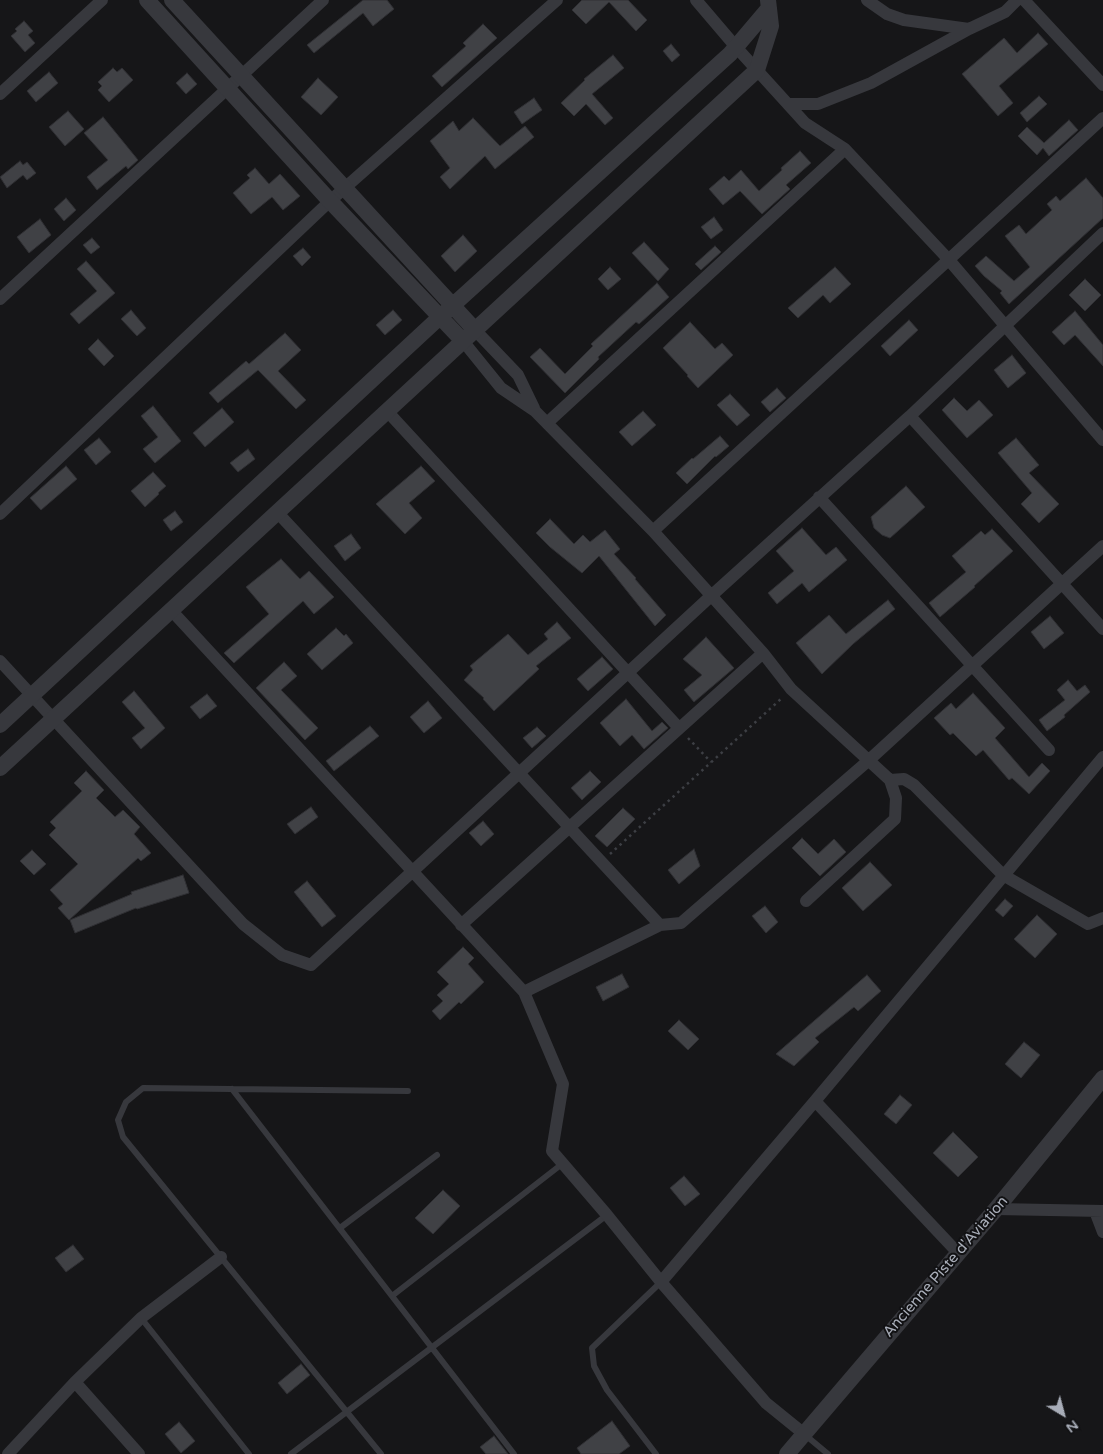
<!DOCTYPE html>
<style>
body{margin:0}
#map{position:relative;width:1103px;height:1454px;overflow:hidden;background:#161618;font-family:"Varela Round",sans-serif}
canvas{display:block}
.north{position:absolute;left:1038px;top:1389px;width:50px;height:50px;-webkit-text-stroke:4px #111113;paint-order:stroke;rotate:143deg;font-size:14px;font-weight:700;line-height:20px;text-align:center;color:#a8adb8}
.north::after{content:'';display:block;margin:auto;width:18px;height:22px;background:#a8adb8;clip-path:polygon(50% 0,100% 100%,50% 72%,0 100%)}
</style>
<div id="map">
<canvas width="1103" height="1454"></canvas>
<div class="north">N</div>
</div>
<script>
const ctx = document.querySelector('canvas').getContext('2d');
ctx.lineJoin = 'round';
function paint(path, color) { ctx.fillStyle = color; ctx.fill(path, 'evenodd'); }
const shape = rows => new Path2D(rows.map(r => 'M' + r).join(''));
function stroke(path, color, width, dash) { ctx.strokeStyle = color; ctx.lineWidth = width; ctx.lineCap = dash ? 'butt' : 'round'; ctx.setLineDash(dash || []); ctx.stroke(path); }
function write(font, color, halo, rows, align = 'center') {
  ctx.font = font + ' "Varela Round",sans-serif'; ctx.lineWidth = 4; ctx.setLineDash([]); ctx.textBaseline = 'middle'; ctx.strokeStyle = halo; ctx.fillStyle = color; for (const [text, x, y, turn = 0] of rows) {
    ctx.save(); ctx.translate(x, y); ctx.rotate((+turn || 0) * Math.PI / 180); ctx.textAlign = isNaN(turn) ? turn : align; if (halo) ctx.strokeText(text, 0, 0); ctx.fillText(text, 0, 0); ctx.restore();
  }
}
const building = shape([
 [363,0,387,0,394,9,373,26,363,13,314,53,307,45,363,0],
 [582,0,628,0,647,20,636,31,609,2,586,24,572,10,582,0],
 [24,21,33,31,28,35,35,43,25,52,11,36,17,31,15,29,24,21],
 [483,24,497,38,442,87,432,76,466,46,463,43,483,24],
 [1038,33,1048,44,999,86,1013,103,998,116,962,74,1004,38,1017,53,1038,33],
 [671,44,680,55,672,62,663,51,671,44],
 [613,55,624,68,592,94,613,118,605,125,586,104,574,116,561,103,585,80,584,79,613,55],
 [113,68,117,72,122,68,133,80,109,102,98,90,102,86,98,82,113,68],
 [49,72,58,83,36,102,27,91,49,72],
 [187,73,197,84,186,94,176,83,187,73],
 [318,78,338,97,321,115,301,97,318,78],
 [1039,96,1047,104,1027,122,1020,113,1039,96],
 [534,98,542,110,522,124,514,112,534,98],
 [68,111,84,129,65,146,49,127,68,111],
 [103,117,138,160,128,169,126,166,97,190,87,177,108,160,84,133,103,117],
 [473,118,500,146,525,126,534,137,495,169,485,156,450,189,440,177,450,168,430,141,453,121,459,131,473,118],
 [1069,120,1078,130,1049,156,1043,148,1037,155,1018,136,1027,127,1044,143,1069,120],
 [800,151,811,163,786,185,790,189,762,214,740,191,723,205,709,189,724,176,729,181,741,170,759,191,782,170,781,168,800,151],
 [20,161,23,165,27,162,36,173,27,180,23,175,7,188,0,177,20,161],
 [255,168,269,184,280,174,300,196,283,210,272,197,251,214,233,193,250,178,247,175,255,168],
 [1086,178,1103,198,1103,218,1009,304,1000,293,1002,291,984,276,975,266,986,256,1014,281,1030,267,1005,236,1019,225,1026,234,1052,210,1047,204,1056,196,1060,201,1086,178],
 [66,198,76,210,64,221,54,209,66,198],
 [714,217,723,230,711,239,701,227,714,217],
 [40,219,51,235,29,253,17,237,40,219],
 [463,235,477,251,455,272,441,256,463,235],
 [92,238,100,247,91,254,83,245,92,238],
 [644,242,669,269,658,281,632,253,644,242],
 [715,246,721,252,701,270,695,264,715,246],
 [303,248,311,257,302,266,293,256,303,248],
 [86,261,115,293,79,324,70,314,97,291,77,269,86,261],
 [610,267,621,279,608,290,598,279,610,267],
 [835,267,851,284,830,303,823,295,798,318,788,308,835,267],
 [1085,279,1101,295,1085,311,1069,295,1085,279],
 [657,283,669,297,639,324,636,322,598,357,599,359,565,393,530,357,540,348,565,374,593,346,591,344,657,283],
 [131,310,146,328,137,336,121,319,131,310],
 [393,310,402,320,385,335,376,325,393,310],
 [1075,311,1103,345,1103,366,1075,335,1064,345,1052,332,1075,311],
 [909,320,918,330,890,356,881,346,909,320],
 [690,322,715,349,722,343,733,355,698,388,687,376,688,375,663,348,690,322],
 [285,333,301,350,278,371,306,400,296,409,258,370,218,403,209,393,246,361,249,364,285,333],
 [98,339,114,356,104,366,88,349,98,339],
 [1012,355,1026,373,1008,388,994,370,1012,355],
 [777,388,786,398,770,412,761,402,777,388],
 [730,394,750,415,737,426,717,405,730,394],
 [954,398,967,411,979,400,993,415,967,438,942,410,954,398],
 [153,406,181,441,155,463,143,449,158,437,141,416,153,406],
 [222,408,234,422,205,447,193,433,222,408],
 [643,411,656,425,632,446,619,432,643,411],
 [720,436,729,446,716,457,715,456,687,484,676,473,692,458,693,459,720,436],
 [99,438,111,452,96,465,84,450,99,438],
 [1016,438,1039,465,1029,473,1059,504,1039,523,1021,504,1032,493,998,453,1016,438],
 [248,449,255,459,238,472,230,463,248,449],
 [66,466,77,479,41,510,30,498,66,466],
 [421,466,435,481,409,503,422,518,405,534,376,504,421,466],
 [153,472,166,486,158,493,159,494,145,507,131,491,153,472],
 [906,486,925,507,890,538,882,535,874,528,871,517,906,486],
 [175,511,183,522,171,531,163,520,175,511],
 [550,519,574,544,583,535,590,542,605,530,620,549,614,554,636,578,635,579,666,615,655,626,599,556,582,573,550,547,536,533,550,519],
 [802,528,826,555,836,547,847,560,809,592,802,583,777,604,768,593,794,571,776,551,802,528],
 [992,529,1013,551,974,586,975,587,940,617,929,603,966,572,952,556,981,531,985,535,992,529],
 [351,534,361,548,345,561,334,546,351,534],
 [281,559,300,579,309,571,334,597,314,614,303,601,234,663,224,653,269,614,246,587,281,559],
 [888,600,895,609,853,644,822,674,796,643,829,615,846,634,888,600],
 [1050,616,1064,633,1044,649,1031,632,1050,616],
 [557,622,571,638,536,666,539,669,494,711,483,699,484,698,464,680,473,670,470,666,508,634,528,655,548,639,544,634,557,622],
 [336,628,344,636,346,634,353,643,322,670,307,654,336,628],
 [706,637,734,668,694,702,684,690,702,675,683,659,706,637],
 [602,657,613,669,588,691,577,679,602,657],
 [284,662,297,676,281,690,318,728,305,740,256,688,284,662],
 [1068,680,1077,691,1085,685,1090,692,1064,715,1065,717,1047,731,1039,720,1065,700,1057,690,1068,680],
 [134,691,165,728,141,749,132,738,145,728,122,702,134,691],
 [973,693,1005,728,995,738,1029,777,1042,763,1050,771,1029,794,1012,778,1009,780,983,750,976,756,953,733,950,735,934,718,951,703,956,709,973,693],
 [207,694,217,706,200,719,190,707,207,694],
 [626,699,652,731,662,722,668,728,644,749,632,735,620,746,600,723,626,699],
 [428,701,442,718,424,733,410,717,428,701],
 [370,726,379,736,334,771,326,761,370,726],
 [537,727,546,736,532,748,523,738,537,727],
 [86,771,104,790,96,798,115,817,123,810,140,827,134,834,151,853,141,861,138,858,69,920,58,908,63,904,50,890,78,864,49,835,56,828,50,822,82,791,74,783,86,771],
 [590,771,601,782,582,800,571,788,590,771],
 [311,807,318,817,295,834,287,824,311,807],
 [623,808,635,819,607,847,595,836,623,808],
 [483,821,494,834,481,846,469,833,483,821],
 [802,838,818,854,834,839,846,852,820,876,792,848,802,838],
 [694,849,700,866,679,884,668,870,694,849],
 [32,850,46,864,34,875,20,861,32,850],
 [870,862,892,885,863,911,842,888,870,862],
 [183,875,189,893,137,909,136,908,75,933,70,920,132,894,131,892,183,875],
 [307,881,336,916,322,927,294,892,307,881],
 [1005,899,1013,906,1003,917,995,910,1005,899],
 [765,906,778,922,766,933,752,916,765,906],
 [1037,915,1057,934,1035,958,1014,939,1037,915],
 [463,947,474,958,468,964,484,982,461,1004,459,1002,440,1020,432,1011,443,1001,437,995,449,984,437,972,463,947],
 [622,974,629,987,603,1001,596,987,622,974],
 [867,975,881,991,858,1011,854,1007,815,1038,819,1042,794,1066,776,1054,867,975],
 [679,1020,699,1039,688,1050,668,1031,679,1020],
 [1024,1042,1040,1055,1021,1078,1005,1064,1024,1042],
 [900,1095,912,1105,896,1124,884,1114,900,1095],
 [953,1132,978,1157,958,1177,933,1153,953,1132],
 [684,1176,700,1194,685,1206,670,1188,684,1176],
 [443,1190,460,1206,433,1234,415,1218,443,1190],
 [73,1245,84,1259,66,1272,55,1258,73,1245],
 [301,1364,310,1375,287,1394,278,1383,301,1364],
 [612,1421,630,1446,619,1454,581,1454,577,1448,612,1421],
 [179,1422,195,1441,181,1453,165,1434,179,1422],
 [494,1436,508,1454,486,1454,480,1447,494,1436]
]);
const path = shape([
 [688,738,711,762],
 [610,854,782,698]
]);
const service = shape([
 [232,1089,514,1454],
 [340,1228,437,1155],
 [392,1296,562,1164],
 [141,1318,249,1454],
 [804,1434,828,1454],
 [291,1454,607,1215],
 [381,1454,123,1137,118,1120,126,1102,143,1088,408,1091],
 [656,1454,607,1390,594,1366,592,1348,661,1282]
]);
const minor = shape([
 [696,0,736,47,805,123,845,149,949,260,1103,440],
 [867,0,887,14,904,20,969,29],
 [1024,0,1103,85],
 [0,94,102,0],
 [788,104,818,104,871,83,969,29,1005,12,1017,0],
 [0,299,323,0],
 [475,330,518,375,534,408],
 [463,341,501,388,535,411,653,531,763,653,791,689,890,780,896,798,895,819,806,901],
 [387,411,679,728],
 [910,416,1103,629],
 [547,423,845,149],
 [819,497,1049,750],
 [277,512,660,925],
 [0,514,330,201,557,0],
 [653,531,1103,118],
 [171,610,524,992,563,1084,552,1151,607,1215,661,1282,766,1403,803,1433],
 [0,661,243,924,282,955,311,965,711,596,910,416,1103,233],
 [890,780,904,779,914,785,1003,875,1088,924,1103,918],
 [461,925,763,653],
 [524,992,660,925,681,923,868,761,1103,546],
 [815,1101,958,1253],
 [996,1209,1103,1211],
 [1095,1211,1103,1232],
 [661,1282,815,1101,1103,757],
 [75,1382,139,1454],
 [8,1454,75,1382,141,1318,221,1257]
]);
const tertiary = shape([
 [147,0,330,201,463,341],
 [172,0,475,330],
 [0,725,441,316,730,54,769,8],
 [0,768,757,70,771,26,768,0],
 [787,1454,996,1209,1103,1078]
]);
const streetNames = [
 ["Ancienne Piste d'Aviation",946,1267,-49]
];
paint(building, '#404145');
stroke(building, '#303034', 1);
stroke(path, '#3d3f44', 2.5, [2.5, 4]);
stroke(service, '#37383d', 6);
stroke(minor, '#37383d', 12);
stroke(tertiary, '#37383d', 16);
write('15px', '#a8adb8', '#111113', streetNames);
</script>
